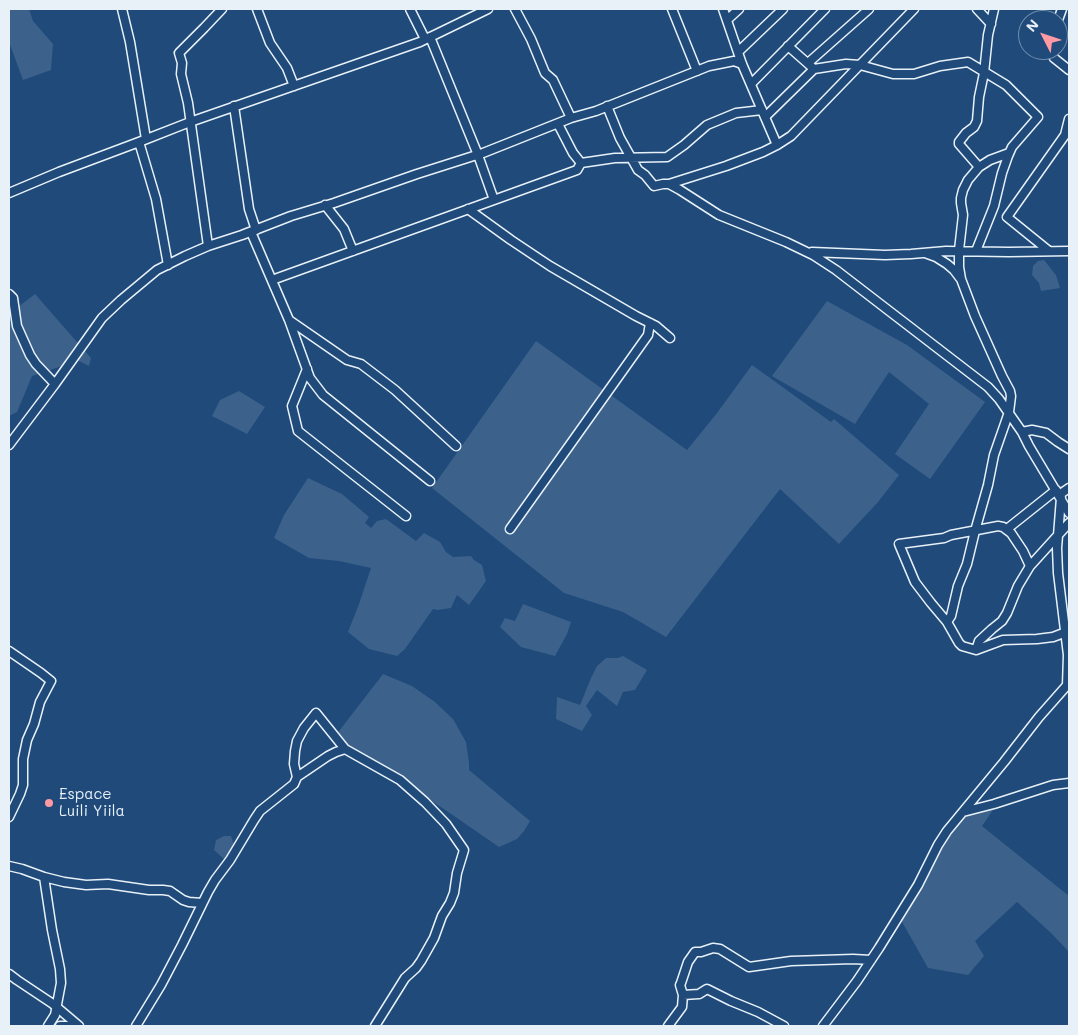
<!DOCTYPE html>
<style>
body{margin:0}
#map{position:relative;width:1078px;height:1035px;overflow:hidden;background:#1f4a7a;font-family:Mali,sans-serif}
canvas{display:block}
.frame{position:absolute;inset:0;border:10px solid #e8f1f8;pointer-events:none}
.north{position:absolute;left:1018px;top:10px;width:50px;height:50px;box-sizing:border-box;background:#1f4a7a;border:1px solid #6f8dac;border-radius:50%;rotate:311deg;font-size:14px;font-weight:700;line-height:20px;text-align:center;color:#e8f1f8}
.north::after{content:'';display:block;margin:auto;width:18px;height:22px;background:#ff9aa2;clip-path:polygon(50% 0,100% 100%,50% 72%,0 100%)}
</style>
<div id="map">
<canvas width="1078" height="1035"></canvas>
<div class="frame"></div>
<div class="north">N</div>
</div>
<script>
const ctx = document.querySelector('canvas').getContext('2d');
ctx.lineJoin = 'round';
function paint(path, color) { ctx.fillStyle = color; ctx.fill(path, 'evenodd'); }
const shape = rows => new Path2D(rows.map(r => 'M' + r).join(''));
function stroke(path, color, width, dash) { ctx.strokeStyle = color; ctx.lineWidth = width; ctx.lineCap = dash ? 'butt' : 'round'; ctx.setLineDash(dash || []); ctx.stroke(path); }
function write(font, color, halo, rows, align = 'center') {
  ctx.font = font + ' Mali,sans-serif'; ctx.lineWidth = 4.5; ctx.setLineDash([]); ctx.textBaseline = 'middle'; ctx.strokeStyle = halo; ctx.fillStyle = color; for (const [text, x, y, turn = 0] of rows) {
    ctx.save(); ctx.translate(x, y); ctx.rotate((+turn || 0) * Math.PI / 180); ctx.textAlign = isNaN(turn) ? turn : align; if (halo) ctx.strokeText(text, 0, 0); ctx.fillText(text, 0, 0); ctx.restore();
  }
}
const green = shape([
 [9,9,29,9,33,21,53,44,51,70,23,80,9,42],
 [1044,260,1056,275,1060,288,1041,291,1039,283,1032,275,1033,266,1038,261],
 [35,294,91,358,89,366,73,358,68,364,32,376,17,412,9,416,9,314],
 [827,301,907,345,985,402,930,479,895,454,929,404,889,372,855,424,772,376],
 [536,341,687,450,717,413,752,365,831,422,834,419,899,475,878,502,839,544,780,489,666,637,623,612,564,593,432,488],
 [239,391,265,407,247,434,212,416,220,400],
 [308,478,342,494,369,517,365,523,371,528,377,521,386,519,416,541,424,533,440,542,446,552,453,557,471,556,474,560,482,565,486,581,469,605,457,595,451,608,438,610,433,609,405,649,397,656,369,649,348,632,359,604,371,568,339,561,309,558,274,538,284,515],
 [523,604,571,622,567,634,555,656,521,647,500,627,505,618,515,621],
 [623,656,647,670,635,690,623,692,617,706,597,690,586,706,592,715,582,731,556,719,557,697,580,705,591,678,597,666,606,658,618,658],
 [383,674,412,686,435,702,453,719,466,742,469,763,469,770,530,821,524,831,517,839,499,847,441,807,346,746,336,735],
 [995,807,982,826,1069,896,1069,952,1051,933,1017,902,975,941,984,956,968,975,928,968,901,920,942,848,965,815],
 [224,836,231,836,235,848,231,861,225,860,214,850,216,840]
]);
const minor = shape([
 [122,9,130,42,146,139],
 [257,9,270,43,287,68,294,86],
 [410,9,425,39],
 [515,9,531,39,545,73,553,80,571,118],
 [672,9,697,71],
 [723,9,742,64,777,145],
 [977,9,991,24],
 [994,9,988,35,984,73,979,97,977,121,974,127,966,133,959,142,959,144,979,167,968,180,963,190,961,198,961,203,963,215,959,250,959,267,961,279,975,316,1002,376,1010,391,1011,396,1009,412,994,455,988,485,975,531,967,564,958,586,951,616,947,622,959,643,962,646,976,650,1003,640,1037,639,1053,637,1069,631],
 [727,20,739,9],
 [1058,20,1062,9],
 [430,37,478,155,494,200],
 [788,46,814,69,846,64,860,65,893,74,914,74,940,66,968,62,1006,85,1038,117,1012,147,1008,156,1002,173,994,206,976,251],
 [1051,50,1054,58,1069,70],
 [738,52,783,9],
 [808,63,869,9],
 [751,84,825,9],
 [234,106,249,209,256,230],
 [607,106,620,138,638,170,645,175,654,186,663,184,669,184,680,190,719,215,786,242,813,255,836,270,988,387,999,399,1022,432,1029,446,1069,513],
 [765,117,814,69],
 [558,124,573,153,581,163,615,158,667,157,684,145,707,125,736,113,762,110],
 [139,142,156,199,168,265],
 [979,167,990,160,1009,153],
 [669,184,726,166,763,152,777,145,791,136,914,9],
 [9,193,59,172,139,142,190,122,420,42,488,9],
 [325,205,344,229,353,251],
 [468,209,511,240,550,266,636,316,656,326,670,338],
 [251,232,289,320,347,360,361,364,395,390,456,446],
 [208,246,188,103,181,74,182,63,179,53,204,28,222,9],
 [1049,251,1007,217,1065,135,1069,119],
 [812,252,885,255,911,254,946,251,1009,252,1069,251],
 [925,253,936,257,947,264,954,270,960,278],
 [272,280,577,170,581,163],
 [9,294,13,298,17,326,30,355,36,364,55,384],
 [289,320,310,378,323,395,430,481],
 [307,369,292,406,298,431,406,516],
 [1022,432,1032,430,1046,433,1058,442,1069,449],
 [9,445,55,384,102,318,121,300,157,270,185,256,208,246,242,235,291,216,334,203,417,174,483,153,571,118,596,111,709,66,734,61,742,64],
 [1059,495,1069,488],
 [1061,498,1057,548,1058,573,1068,655,1067,686],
 [510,529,648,335,650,323],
 [1007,529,1056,490],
 [947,622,931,603,915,582,899,544,944,538,951,535,998,526,1003,527,1011,533,1023,551,1030,566],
 [976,650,979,641,992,629,1002,621,1007,613,1018,586,1030,566,1069,523],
 [9,651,41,673,51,681,40,702,34,724,27,740,23,759,23,785,20,794,9,817],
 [297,777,328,756,336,752,345,749],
 [963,812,994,804,1053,785,1069,783],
 [9,866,22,869,44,877,64,882,86,885,108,884,149,890,163,890,170,891,183,900,189,902,202,903],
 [44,877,52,930,60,969,61,983,55,1015,48,1026],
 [9,974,17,980,53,1004,79,1026],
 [683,995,699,994,707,989,731,1001,758,1012,784,1026],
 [60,1026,73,1026],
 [136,1026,161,985,182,945,208,892,215,880,230,860,254,820,260,811,294,784,297,777,294,764,295,751,297,741,304,728,316,713,345,749,400,780,425,802,446,824,464,850,457,873,454,893,450,903,442,916,434,938,421,961,416,968,405,978,375,1026],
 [668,1026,682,1007,683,995,680,985,681,983,688,962,695,952,701,952,713,948,720,949,749,967,791,961,853,959,871,960],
 [823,1026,857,981,879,948,918,885,938,845,947,831,1004,762,1039,717,1069,683]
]);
const markers = [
 [49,803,5,"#ff9aa2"]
];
const poiNames = [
 ["Espace",59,794],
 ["Luili Yiila",59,811]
];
paint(green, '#3c628c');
stroke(minor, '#e8f1f8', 11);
stroke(minor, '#1f4a7a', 8);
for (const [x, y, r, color] of markers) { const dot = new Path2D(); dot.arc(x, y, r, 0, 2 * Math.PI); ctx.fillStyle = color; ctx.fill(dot); stroke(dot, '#1f4a7a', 2); }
write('15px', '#e8f1f8', '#1f4a7a', poiNames, 'left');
</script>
